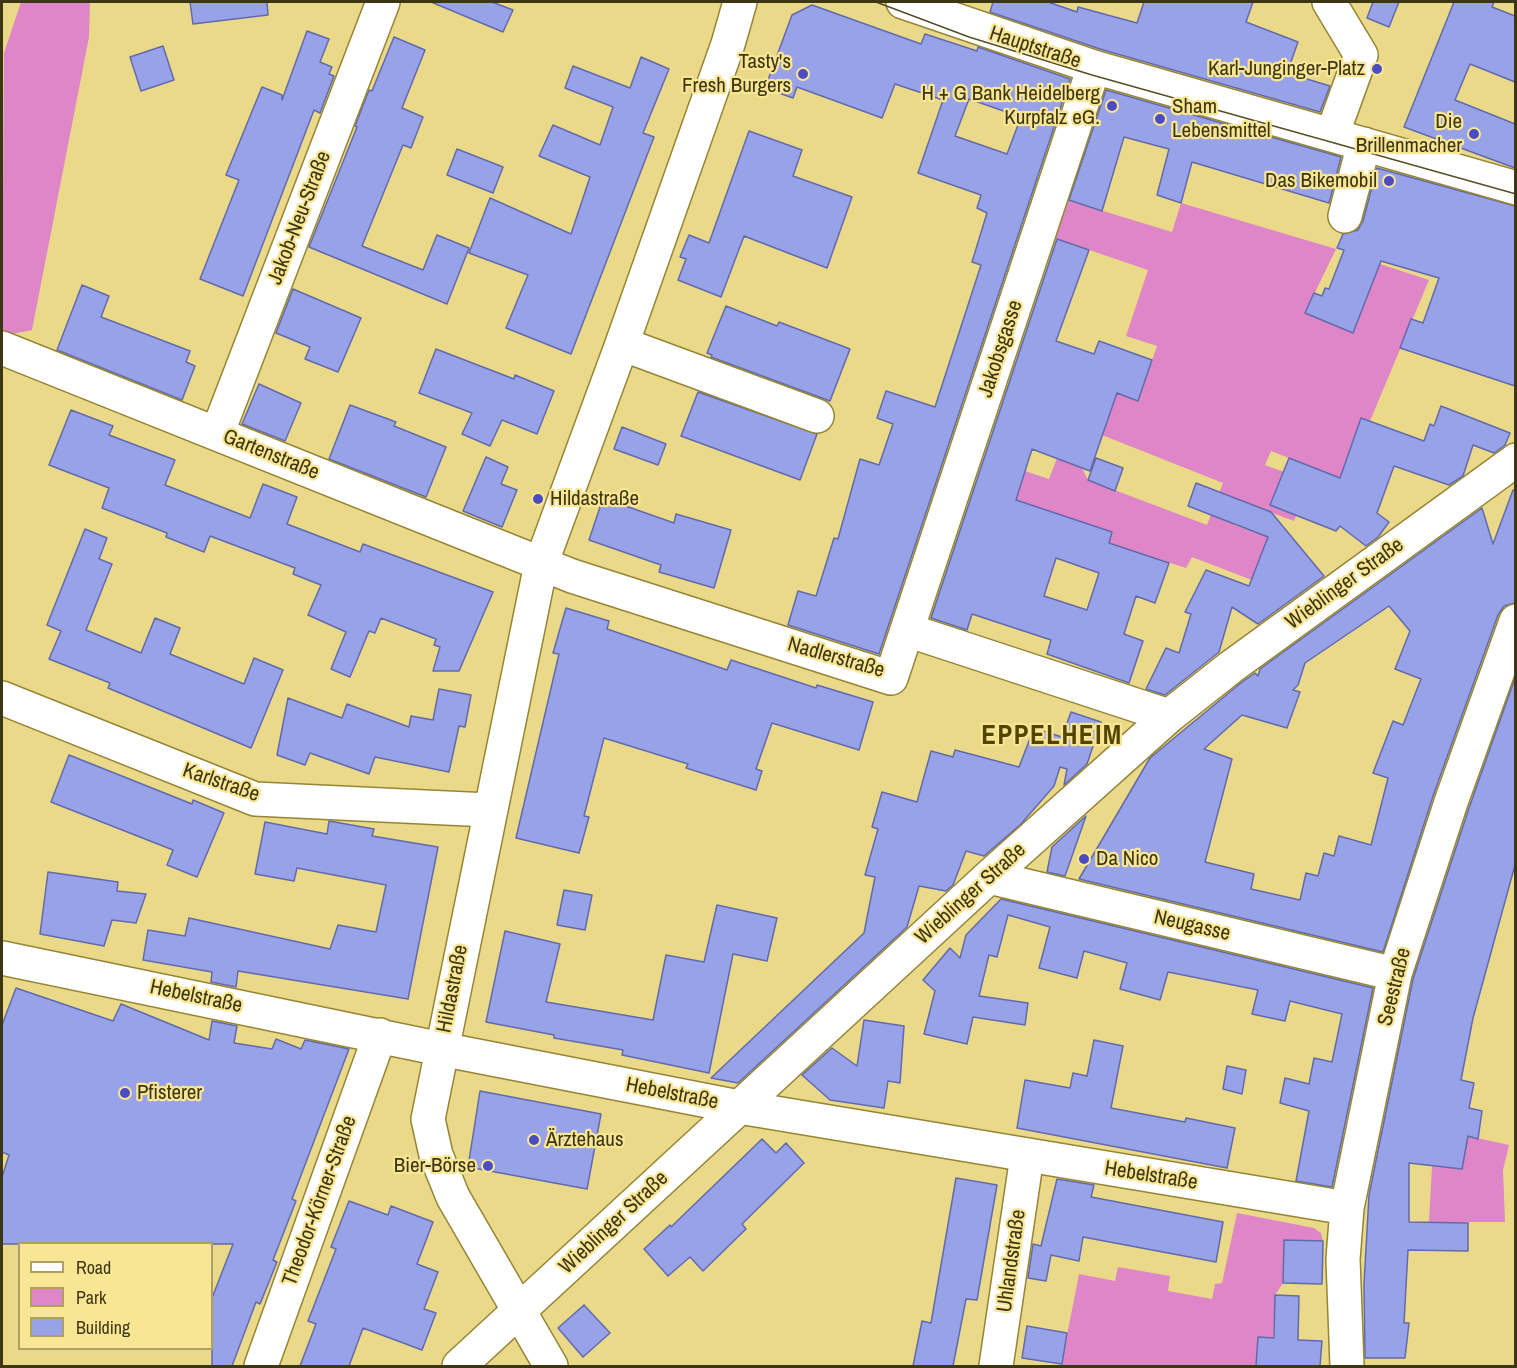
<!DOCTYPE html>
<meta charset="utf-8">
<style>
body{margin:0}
#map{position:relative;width:1517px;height:1368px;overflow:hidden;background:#ead988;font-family:"Archivo Narrow",sans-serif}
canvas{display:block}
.frame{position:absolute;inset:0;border:3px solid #3d3614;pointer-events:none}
.legend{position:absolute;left:18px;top:1242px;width:195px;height:108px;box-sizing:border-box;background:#f8e695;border:2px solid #ada061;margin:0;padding:8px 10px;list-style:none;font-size:18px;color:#3d3614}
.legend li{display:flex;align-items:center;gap:12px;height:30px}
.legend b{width:30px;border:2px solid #ada061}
</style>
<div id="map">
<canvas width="1517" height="1368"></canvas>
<div class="frame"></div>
<ul class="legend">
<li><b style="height:8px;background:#fff"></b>Road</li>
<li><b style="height:16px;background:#de86c7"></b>Park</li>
<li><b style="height:16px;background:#98a2e8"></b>Building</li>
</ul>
</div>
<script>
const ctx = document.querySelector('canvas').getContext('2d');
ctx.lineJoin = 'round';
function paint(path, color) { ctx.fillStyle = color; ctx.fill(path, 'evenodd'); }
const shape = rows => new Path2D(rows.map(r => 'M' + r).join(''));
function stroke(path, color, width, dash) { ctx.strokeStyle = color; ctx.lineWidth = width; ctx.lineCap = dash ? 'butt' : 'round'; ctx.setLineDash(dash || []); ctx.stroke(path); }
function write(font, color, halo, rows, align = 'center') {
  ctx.font = font + ' "Archivo Narrow",sans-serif'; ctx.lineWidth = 4.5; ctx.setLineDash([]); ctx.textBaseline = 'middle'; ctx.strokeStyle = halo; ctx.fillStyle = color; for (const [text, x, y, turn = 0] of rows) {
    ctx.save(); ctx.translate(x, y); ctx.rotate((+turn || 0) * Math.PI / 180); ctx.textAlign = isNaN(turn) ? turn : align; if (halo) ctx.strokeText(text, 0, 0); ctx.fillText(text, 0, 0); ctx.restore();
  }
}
const green = shape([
 [21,2,90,2,89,37,32,330,2,336,4,53],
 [1064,199,1172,232,1181,203,1336,249,1305,313,1353,332,1380,264,1429,280,1370,421,1361,418,1340,478,1271,451,1265,465,1284,472,1304,495,1294,521,1242,502,1234,525,1268,537,1252,580,1192,557,1186,568,1109,543,1112,532,1016,500,1025,471,1049,479,1057,458,1082,468,1088,480,1207,525,1223,483,1102,435,1117,393,1138,400,1157,346,1126,336,1148,270,1051,237],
 [1468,1136,1509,1145,1503,1170,1505,1222,1429,1222,1432,1166,1462,1169],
 [1237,1213,1314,1228,1321,1233,1323,1241,1284,1240,1283,1283,1275,1295,1273,1338,1258,1337,1256,1366,1061,1366,1079,1274,1115,1281,1118,1267,1170,1276,1168,1291,1212,1299,1215,1284,1222,1283]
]);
const building = shape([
 [190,2,267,2,268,15,193,24,190,2],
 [431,2,492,2,513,10,503,32,431,2],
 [993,2,1048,2,1077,12,1078,7,1137,23,1144,2,1253,2,1246,22,1298,42,1287,73,1330,86,1320,112,1100,49,990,12,993,2],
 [1373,2,1399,2,1389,27,1367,18,1373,2],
 [1454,2,1494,2,1492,7,1515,16,1515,82,1470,64,1455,100,1515,124,1515,168,1404,127,1454,2],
 [812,5,921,44,925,34,977,51,978,47,1070,79,879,654,788,625,798,591,816,596,834,538,838,539,860,459,879,465,893,424,877,418,886,391,935,407,981,265,972,262,987,213,977,208,981,195,918,173,943,100,895,84,882,118,797,87,793,98,765,88,792,15,812,5],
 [969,99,1021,117,1007,154,955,136,969,99],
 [307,31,329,39,320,62,332,67,329,74,334,76,320,113,314,110,243,296,200,279,239,180,226,175,262,87,282,95,282,100,307,31],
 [394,37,425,50,402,108,423,117,411,148,403,145,362,246,423,270,437,235,469,248,447,304,309,247,357,127,355,126,369,90,372,91,394,37],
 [163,46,174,80,141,91,130,57,163,46],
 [641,57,669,69,643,133,654,137,571,354,506,328,528,275,469,253,490,198,571,234,590,177,539,156,553,125,600,145,613,107,565,88,573,66,630,88,641,57],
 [1106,90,1341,157,1329,203,1192,162,1181,203,1157,195,1169,149,1124,137,1102,211,1069,200,1106,90],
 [749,131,802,150,793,176,852,197,827,268,744,236,721,297,678,280,686,259,680,257,689,235,709,243,749,131],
 [457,149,503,167,493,193,447,175,457,149],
 [1377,168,1515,206,1515,386,1400,348,1411,319,1423,323,1439,278,1381,261,1353,333,1305,313,1314,293,1322,296,1325,288,1329,289,1344,250,1337,248,1343,234,1358,230,1363,221,1377,168],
 [1057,239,1089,250,1056,341,1094,354,1099,341,1152,360,1138,401,1117,393,1090,471,1032,449,1016,500,1112,532,1109,543,1169,563,1155,603,1136,596,1124,634,1143,641,1129,683,1047,654,1051,640,972,614,967,630,931,618,1057,239],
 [1056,558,1099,573,1087,610,1044,596,1056,558],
 [82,285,109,296,101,317,190,351,186,362,195,366,182,400,57,350,82,285],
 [293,289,361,318,338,372,305,359,310,347,276,333,293,289],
 [726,306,777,326,779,322,850,349,830,401,711,357,712,355,707,353,726,306],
 [436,349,514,379,515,375,554,391,537,434,502,420,490,446,462,434,472,413,419,393,436,349],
 [259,384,301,403,285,441,242,424,259,384],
 [698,392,817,434,800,480,681,436,698,392],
 [350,405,396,422,394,426,446,447,426,497,329,459,350,405],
 [1441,406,1510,433,1505,445,1494,453,1473,445,1463,476,1449,485,1394,466,1377,513,1389,522,1378,537,1366,546,1340,526,1336,531,1270,505,1289,458,1340,478,1361,418,1424,441,1430,424,1434,426,1441,406],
 [71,410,113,426,109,435,175,460,165,485,250,518,263,484,297,497,287,524,360,552,363,544,493,592,459,671,433,671,440,647,434,645,436,639,381,618,375,633,369,631,350,677,331,669,346,632,308,615,321,585,293,574,295,568,210,536,204,552,166,537,167,533,102,508,109,488,49,465,71,410],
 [622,427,666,444,658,465,614,449,622,427],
 [486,457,508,467,501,484,517,490,502,527,463,511,486,457],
 [1096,458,1123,468,1115,491,1088,480,1096,458],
 [1196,483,1271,512,1324,576,1258,624,1232,607,1219,652,1165,695,1146,689,1166,648,1179,653,1191,614,1185,612,1206,570,1249,586,1268,537,1188,506,1196,483],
 [1513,490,1515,491,1515,603,1504,606,1498,615,1433,796,1383,952,1079,879,1150,758,1242,682,1255,673,1258,676,1260,669,1482,508,1493,544,1513,490],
 [1389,606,1410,631,1395,669,1421,679,1403,725,1393,721,1373,773,1388,778,1371,845,1339,836,1334,856,1324,853,1318,876,1306,873,1300,900,1251,889,1254,874,1205,862,1232,759,1204,749,1242,715,1287,728,1300,692,1293,690,1298,685,1305,663,1389,606],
 [603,498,674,523,676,514,731,530,714,588,659,572,661,565,589,540,603,498],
 [85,529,107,538,99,559,112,564,86,630,141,653,155,618,180,628,170,654,244,684,254,658,283,670,251,748,108,688,110,683,49,659,61,631,47,625,85,529],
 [566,608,609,621,607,629,727,670,731,660,816,688,817,685,873,702,859,750,772,723,756,769,762,771,756,790,686,768,688,764,604,738,584,816,589,817,579,853,516,838,559,654,553,653,566,608],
 [1515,678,1515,865,1473,1018,1461,1080,1474,1083,1469,1108,1482,1111,1478,1139,1468,1136,1462,1169,1409,1163,1409,1222,1468,1223,1468,1251,1408,1250,1404,1323,1409,1323,1405,1358,1365,1358,1364,1284,1369,1195,1413,979,1469,808,1515,678],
 [439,689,471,695,465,727,459,726,449,772,375,757,369,774,310,753,305,765,277,755,288,698,342,718,347,704,409,727,411,716,433,720,439,689],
 [1071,712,1101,722,1087,764,1064,785,1067,769,1060,767,1054,786,1021,824,984,856,966,851,953,885,946,891,919,886,907,927,738,1083,711,1078,864,933,875,877,865,875,878,829,872,827,882,792,917,802,931,751,953,757,955,750,1019,767,1034,728,1062,737,1071,712],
 [69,755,192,804,193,800,224,813,197,877,167,865,173,850,51,802,69,755],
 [1086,816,1065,876,1047,872,1052,847,1086,816],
 [329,821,374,829,372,836,438,847,408,999,238,971,236,987,211,982,212,972,143,960,148,930,185,936,189,918,330,949,338,925,376,932,386,885,297,868,294,881,255,874,265,822,327,834,329,821],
 [48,872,118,882,117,891,146,894,136,923,112,920,104,946,40,934,48,872],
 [564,890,592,895,585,930,557,925,564,890],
 [1001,899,1373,988,1332,1187,1296,1181,1309,1111,1280,1103,1285,1078,1309,1084,1314,1058,1332,1062,1342,1014,1290,1001,1285,1021,1252,1014,1258,990,1168,972,1160,1000,1120,989,1127,963,1084,951,1077,978,1039,968,1050,927,1008,915,997,957,989,955,979,996,1028,1003,1025,1025,973,1017,967,1044,924,1034,935,991,923,980,950,948,960,958,966,935,1001,899],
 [717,905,777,918,767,961,733,954,709,1073,622,1055,623,1050,554,1038,554,1035,486,1022,505,931,560,944,546,1002,653,1020,666,955,704,962,717,905],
 [16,988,113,1021,121,1004,209,1040,212,1021,237,1026,234,1043,272,1049,276,1039,301,1049,305,1040,349,1049,292,1199,296,1201,273,1260,277,1262,260,1304,256,1302,232,1366,212,1366,212,1298,233,1244,2,1244,2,1177,9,1155,2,1152,2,1025,16,988],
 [864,1020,904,1026,900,1083,888,1081,884,1108,830,1100,802,1075,832,1048,857,1066,864,1020],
 [1094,1040,1123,1046,1111,1108,1185,1122,1186,1118,1235,1128,1227,1168,1017,1128,1025,1080,1070,1088,1073,1073,1087,1076,1094,1040],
 [1227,1066,1246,1070,1242,1094,1223,1089,1227,1066],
 [480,1091,601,1114,587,1189,468,1167,480,1091],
 [762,1139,776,1153,786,1143,804,1163,742,1224,746,1229,703,1271,690,1257,668,1276,644,1249,670,1225,671,1227,762,1139],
 [956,1178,997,1185,977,1300,966,1299,953,1366,913,1366,922,1321,931,1323,956,1178],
 [1057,1179,1094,1185,1091,1197,1223,1222,1216,1262,1083,1237,1079,1261,1051,1255,1046,1281,1028,1278,1033,1244,1041,1246,1057,1179],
 [349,1201,388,1215,391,1206,433,1222,417,1264,438,1272,424,1309,436,1313,422,1350,363,1328,349,1366,300,1366,316,1324,308,1321,336,1249,331,1247,349,1201],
 [1284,1240,1323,1241,1322,1284,1283,1283,1284,1240],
 [1275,1295,1299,1296,1298,1340,1322,1341,1320,1366,1256,1366,1258,1337,1274,1338,1275,1295],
 [584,1305,610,1333,583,1357,558,1328,584,1305],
 [1027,1326,1067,1333,1062,1364,1022,1358,1027,1326]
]);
const minor = shape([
 [903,2,1094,67,1516,188],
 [1329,2,1361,55,1332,135],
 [1345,216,1364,144],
 [622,344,817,416],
 [2,348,572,576,891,678,1094,67],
 [217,434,383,2],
 [907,630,1169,716],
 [2,698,255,799,489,810],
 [989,877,1395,974],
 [2,958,441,1049,739,1107,1347,1208],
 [261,1366,380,1035],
 [459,1366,989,877,1169,716,1231,667,1516,460],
 [551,1366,453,1197,436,1155,428,1119,541,564,622,344,728,44,740,2],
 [996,1366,1027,1156],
 [1347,1366,1343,1259,1347,1208,1395,974,1451,802,1516,621]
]);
const tram = shape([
 [876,2,969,37,1092,75,1516,194]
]);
const markers = [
 [1377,69,6,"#4c4cc2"],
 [803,74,6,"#4c4cc2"],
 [1112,106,6,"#4c4cc2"],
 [1160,119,6,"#4c4cc2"],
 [1474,134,6,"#4c4cc2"],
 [1389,181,6,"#4c4cc2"],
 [538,499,6,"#4c4cc2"],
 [1084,859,6,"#4c4cc2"],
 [125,1093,6,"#4c4cc2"],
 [534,1140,6,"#4c4cc2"],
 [488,1166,6,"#4c4cc2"]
];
const streetNames = [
 ["Hauptstraße",1035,48,18],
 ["Jakob-Neu-Straße",300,218,-69],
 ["Jakobsgasse",1001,349,-72],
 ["Gartenstraße",271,455,22],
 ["Wieblinger Straße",1345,584,-36],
 ["Nadlerstraße",836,658,16],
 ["Karlstraße",221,783,19],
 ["Wieblinger Straße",971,894,-42],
 ["Neugasse",1192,926,13],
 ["Seestraße",1395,987,-76],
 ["Hildastraße",453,989,-79],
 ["Hebelstraße",196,997,12],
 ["Hebelstraße",672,1094,11],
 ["Hebelstraße",1151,1176,9],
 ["Theodor-Körner-Straße",320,1201,-70],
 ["Wieblinger Straße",614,1223,-43],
 ["Uhlandstraße",1012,1261,-82]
];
const poiNames = [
 ["Tasty's",791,62],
 ["Fresh Burgers",791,86],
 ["Karl-Junginger-Platz",1365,69],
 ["H + G Bank Heidelberg",1100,94],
 ["Kurpfalz eG.",1100,118],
 ["Sham",1172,107,"left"],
 ["Lebensmittel",1172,131,"left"],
 ["Die",1462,122],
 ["Brillenmacher",1462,146],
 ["Das Bikemobil",1377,181],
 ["Hildastraße",550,499,"left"],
 ["Da Nico",1096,859,"left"],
 ["Pfisterer",137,1093,"left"],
 ["Ärztehaus",546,1140,"left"],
 ["Bier-Börse",476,1166]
];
const districtNames = [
 ["EPPELHEIM",1052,737]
];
paint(green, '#de86c7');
paint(building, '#98a2e8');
stroke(building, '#626aac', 1.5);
stroke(minor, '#968534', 36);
stroke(minor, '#fff', 33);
stroke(tram, '#564e25', 1.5);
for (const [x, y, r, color] of markers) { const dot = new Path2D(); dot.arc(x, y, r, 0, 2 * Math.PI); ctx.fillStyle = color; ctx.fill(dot); stroke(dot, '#f8e695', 2); }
write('21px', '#3d3614', '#f8e695', streetNames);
write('21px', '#3d3614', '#f8e695', poiNames, 'right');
ctx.letterSpacing = '1.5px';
write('bold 27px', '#524500', '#f8e695', districtNames);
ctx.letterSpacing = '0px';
</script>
